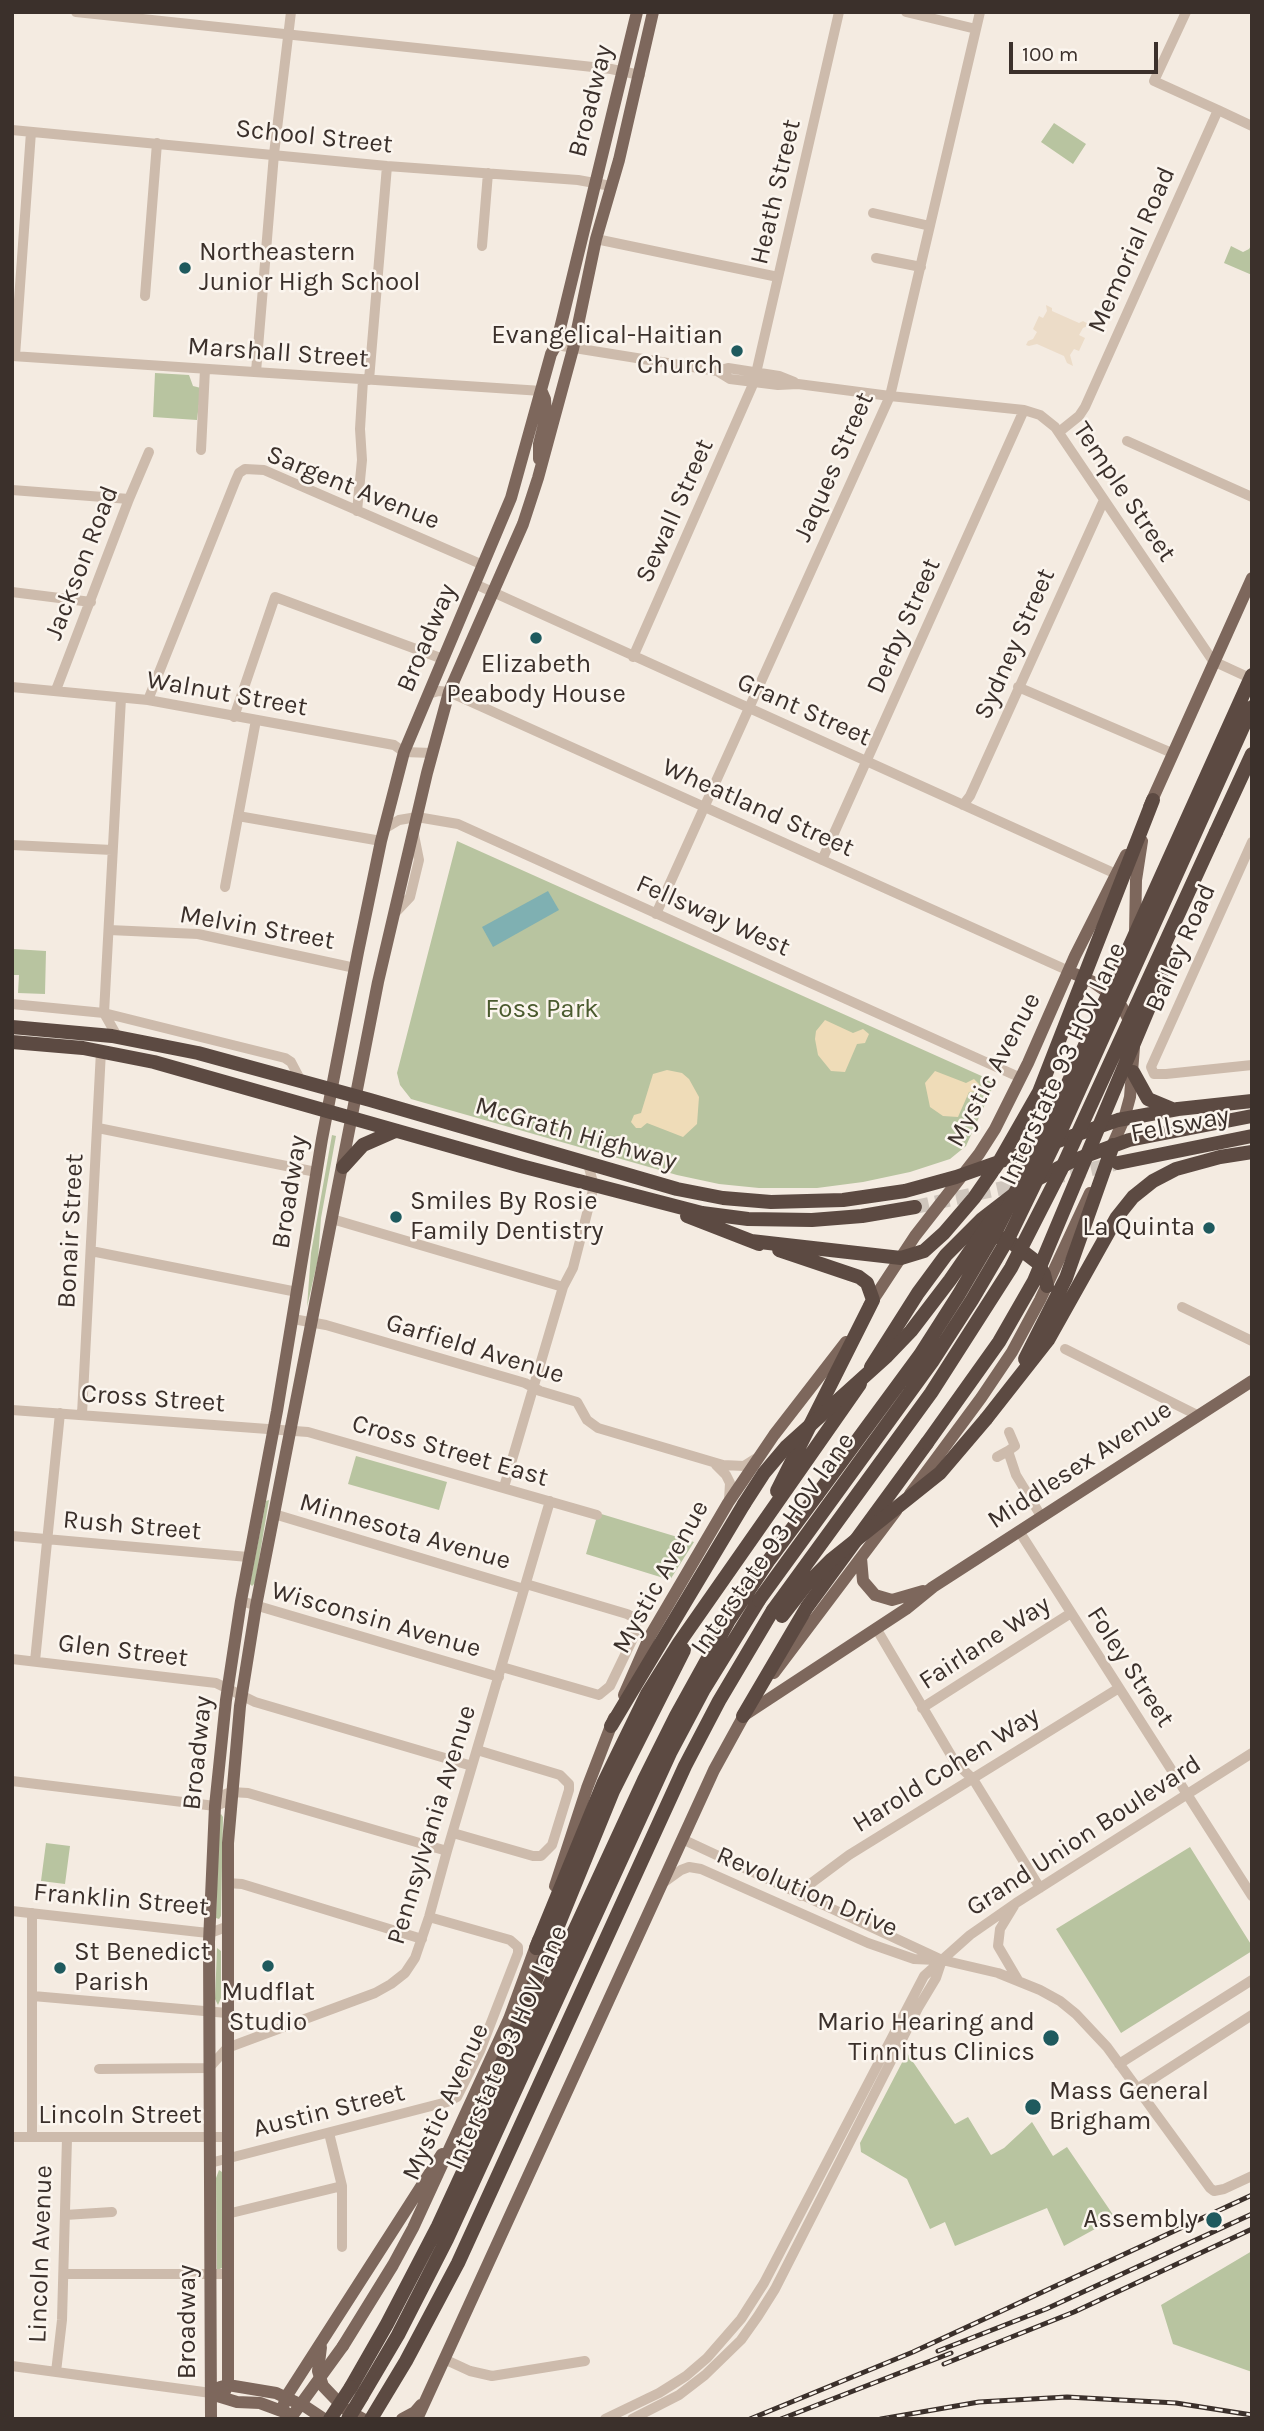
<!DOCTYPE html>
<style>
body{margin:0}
#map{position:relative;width:1264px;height:2431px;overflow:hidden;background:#f4ebe1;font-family:Karla,sans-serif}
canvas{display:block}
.frame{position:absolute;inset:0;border:14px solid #3b302b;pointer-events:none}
.scale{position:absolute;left:1009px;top:42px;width:149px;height:32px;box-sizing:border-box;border:4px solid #3b302b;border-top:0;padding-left:9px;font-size:21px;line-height:24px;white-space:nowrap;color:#3b302b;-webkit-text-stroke:5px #fbf5ee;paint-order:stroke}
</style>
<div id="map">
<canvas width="1264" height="2431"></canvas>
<div class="frame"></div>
<div class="scale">100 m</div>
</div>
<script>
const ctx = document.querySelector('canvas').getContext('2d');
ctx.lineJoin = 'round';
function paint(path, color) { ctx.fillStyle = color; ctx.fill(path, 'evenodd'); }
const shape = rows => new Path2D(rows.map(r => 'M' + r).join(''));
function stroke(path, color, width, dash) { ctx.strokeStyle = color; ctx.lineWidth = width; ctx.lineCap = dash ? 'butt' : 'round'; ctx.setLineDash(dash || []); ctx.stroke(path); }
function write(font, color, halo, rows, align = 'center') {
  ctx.font = font + ' Karla,sans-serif'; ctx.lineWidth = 5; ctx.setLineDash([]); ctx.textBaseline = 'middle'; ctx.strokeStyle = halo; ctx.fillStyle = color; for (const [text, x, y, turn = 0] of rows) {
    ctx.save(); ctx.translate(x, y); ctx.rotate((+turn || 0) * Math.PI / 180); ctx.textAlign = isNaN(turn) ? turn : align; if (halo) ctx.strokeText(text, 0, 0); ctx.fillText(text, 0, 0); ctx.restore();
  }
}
const green = shape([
 [1054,123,1086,144,1073,164,1041,142],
 [1252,244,1252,275,1224,263,1231,246,1243,252,1249,249],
 [155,373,189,375,193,386,201,388,197,420,153,417],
 [457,841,995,1082,966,1146,950,1159,910,1172,863,1182,817,1188,759,1188,719,1184,677,1175,411,1099,400,1085,397,1073],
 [14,949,46,951,45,994,18,993,19,975,13,975],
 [332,1135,336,1136,321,1218,318,1259,307,1307,311,1253],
 [356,1456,447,1482,439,1510,348,1484],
 [269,1500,255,1583,252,1586,250,1584,266,1501],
 [598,1513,694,1542,670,1580,586,1554],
 [221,1814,223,1817,221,1916,219,1919,216,1918,219,1816],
 [46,1843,70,1846,65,1884,41,1881],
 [1190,1847,1252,1946,1252,1951,1121,2033,1056,1929],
 [217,1948,221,1951,221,1998,218,2005,215,1999],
 [907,2053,955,2124,968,2117,991,2155,1004,2148,1032,2122,1053,2156,1067,2147,1120,2225,1095,2229,1064,2246,1047,2208,955,2246,945,2222,930,2229,907,2179,861,2152,860,2143],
 [219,2170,222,2172,222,2268,217,2270,216,2178],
 [1252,2251,1252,2372,1173,2344,1161,2305]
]);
const sand = shape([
 [825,1020,853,1033,863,1029,869,1034,865,1043,857,1044,845,1072,831,1071,818,1055,815,1039,816,1031],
 [667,1070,682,1073,689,1079,699,1097,697,1124,683,1137,647,1123,641,1128,636,1128,631,1122,634,1115,641,1113,653,1074],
 [935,1071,966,1083,974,1079,979,1084,978,1091,969,1092,958,1117,943,1116,930,1107,925,1083]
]);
const plaza = shape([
 [1046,305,1052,308,1052,311,1079,323,1083,321,1090,325,1083,328,1079,335,1085,338,1079,351,1074,349,1070,355,1073,366,1067,363,1064,356,1037,344,1029,346,1026,345,1028,341,1033,339,1037,332,1033,329,1039,316,1043,318,1047,311]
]);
const water = shape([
 [548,891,559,910,493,947,482,927]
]);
const highwayTunnel = shape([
 [1050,1178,1115,1164],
 [915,1207,1026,1183]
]);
const minor = shape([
 [76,12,483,55,611,69,640,75],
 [906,12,976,29],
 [1186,12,1154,81,1218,110],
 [12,130,387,166,578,180,611,186],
 [873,213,930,226],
 [596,239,778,277],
 [482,246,488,173],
 [876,258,921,267],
 [145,296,157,143],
 [556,345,717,371,730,379,778,385,798,384,890,396,1024,410,1040,415,1055,427,1213,661,1252,679],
 [12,356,542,391],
 [15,356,31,132],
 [717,371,728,368,779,376,794,382],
 [256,372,274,154,291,12],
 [369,380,387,166],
 [1059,432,1079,416,1085,407,1218,110,1252,126],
 [1127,441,1252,497],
 [201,450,205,369],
 [12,490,129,499],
 [357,511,362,460,360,429,363,380],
 [475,584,1116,874],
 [12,592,91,602],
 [633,657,754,382,839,12],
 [12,687,148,700,394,745,404,752,432,753],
 [1018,687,1172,753],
 [56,690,129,499,149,452],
 [428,694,439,691,449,692,1069,971],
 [148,700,235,482,239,473,245,469,264,470,483,565],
 [234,717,275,597,443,659],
 [963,805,970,796,1104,500],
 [238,816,381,841],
 [384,829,399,820,417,817,458,824,1021,1078],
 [1252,842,1151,1067,1154,1074,1166,1074,1252,1065],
 [12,845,112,850],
 [822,860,1024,410],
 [225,887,256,720],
 [394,914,410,897,419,860,414,835],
 [656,914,890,396,980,12],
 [109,930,198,934,355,968],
 [12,1004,104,1013,285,1058,291,1062,301,1081],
 [117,1036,104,1013,121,698],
 [98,1128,316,1172],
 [332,1219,563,1287],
 [91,1251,297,1292],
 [1182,1307,1252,1341],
 [293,1319,326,1325,436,1357,525,1383,540,1391,577,1402,587,1420,598,1428,723,1465,744,1466,755,1459],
 [1065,1349,1199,1416],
 [12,1410,308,1432,597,1515],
 [82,1414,101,1051],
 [1009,1432,1015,1446,1008,1451,1016,1475,1041,1516],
 [997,1457,1008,1451],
 [716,1465,726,1475,730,1483,729,1500],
 [504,1487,563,1287,573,1268,594,1186,588,1164],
 [274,1514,524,1589],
 [1019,1531,1252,1896],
 [12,1536,248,1557],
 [241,1601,499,1677],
 [876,1628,955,1762,973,1779,1040,1888],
 [12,1659,216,1683,255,1702,472,1766],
 [35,1661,60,1413],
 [502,1667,599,1695,610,1686,637,1630,633,1617,627,1614,526,1584],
 [922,1708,1071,1613],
 [12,1781,215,1806,231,1800],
 [216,1798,231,1792,248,1793,447,1851],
 [453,1833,533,1856,541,1856,552,1845,569,1790,569,1784,560,1775,477,1750],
 [682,1839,942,1960,998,1973,1040,1990,1060,2001,1076,2014,1107,2047,1210,2188,1214,2191,1224,2189,1252,2176],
 [227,1883,242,1884,422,1939],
 [663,1883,681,1870,689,1867,701,1869,868,1943,914,1959,936,1960],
 [801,1896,806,1887,849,1855,1119,1688],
 [1014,1906,1000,1929,998,1946,1018,1980],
 [12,1911,199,1932,210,1933,226,1927],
 [32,1913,32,2136],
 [33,1996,227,2013],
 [1119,2064,1252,1980],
 [99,2069,209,2068,227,2048,375,1993,391,1984,405,1973,415,1958,429,1917,447,1851,550,1501],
 [1137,2089,1252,2015],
 [329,2133,342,2186,342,2247],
 [12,2137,227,2137],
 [210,2163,447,2102,457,2097,480,2051,518,1953,518,1947,510,1940,429,1917],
 [227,2214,342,2186],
 [65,2215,112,2212],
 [64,2274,227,2274],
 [444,2359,470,2371,492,2376,585,2361],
 [12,2366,211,2393],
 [56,2372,62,2320,67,2138],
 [605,2419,659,2393,686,2376,707,2358,741,2319,764,2283,924,1976,970,1935,1016,1903,1252,1753],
 [632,2419,679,2395,705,2375,741,2340,758,2316,775,2289,918,2008,936,1978,942,1960]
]);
const major = shape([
 [539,459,539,444,546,416,545,399,542,392],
 [1149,807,1252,578],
 [1135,934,1136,880,1142,841],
 [1075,974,1093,982,1110,994,1122,1007,1132,1026],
 [1110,1151,1124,1119,1130,1097,1134,1047],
 [869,1306,915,1236,979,1154,995,1129,1028,1063,1075,956,1126,855],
 [910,1494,981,1398,1012,1352,1040,1300,1090,1193],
 [861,1558,863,1581,875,1595,892,1600,923,1591],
 [774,1673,896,1511],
 [624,1695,650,1636,728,1503,774,1435,846,1342],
 [743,1716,906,1609,933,1587,1252,1381],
 [555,1886,587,1788,614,1718],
 [343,2346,393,2265,413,2228,509,2019,538,1940],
 [321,2347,318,2371,323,2386,345,2409,363,2419],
 [220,2387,228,2385,276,2393,306,2407,324,2419],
 [214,2395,237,2402,260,2403,287,2413],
 [222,2397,228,2385,228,1843,240,1706,256,1606,378,982,427,773,449,692,523,524,538,478,573,349,596,239,619,160,653,12],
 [284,2411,283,2407,286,2397,442,2154],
 [211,2419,209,1942,215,1806,226,1700,241,1601,277,1411,322,1139,358,952,381,841,404,752,511,498,551,354,556,345,637,12],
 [402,2419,415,2412,421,2405],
 [417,2419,714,1770,747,1710]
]);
const highway = shape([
 [1216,832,1252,754],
 [12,1027,112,1036,198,1053,370,1100,677,1189,723,1198,771,1202,843,1200,905,1191,956,1177,1118,1120,1178,1109,1252,1101],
 [12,1042,83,1048,154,1062,521,1166,702,1213,748,1219,812,1220,862,1216,915,1207],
 [1133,1072,1148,1099,1172,1109],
 [1118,1163,1252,1136],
 [343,1167,363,1145,395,1131],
 [687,1216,759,1244],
 [996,1236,1012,1243,1038,1263,1044,1274,1047,1286],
 [751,1241,901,1258,924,1251,944,1233,974,1198,999,1162,1039,1092,1153,800],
 [1025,1359,1066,1278,1113,1145],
 [871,1367,918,1293,946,1255,982,1219,1026,1185,1072,1161,1129,1140,1252,1116],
 [986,1419,1048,1340,1117,1217,1133,1197,1153,1181,1176,1169,1220,1157,1252,1152],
 [777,1491,873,1300,867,1283,859,1277,779,1250],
 [743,1716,807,1607,927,1443],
 [611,1726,744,1504],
 [536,1948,604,1782,647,1694,679,1643,860,1384],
 [479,2119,613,1791,684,1650],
 [351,2387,387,2324,438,2226,644,1780,676,1716,728,1622,769,1560,817,1495],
 [362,2396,398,2335,447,2239,670,1753,704,1689,759,1600],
 [371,2419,406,2361,458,2263,685,1766,719,1701,773,1610]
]);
const rail = shape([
 [938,2351,1046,2309,1252,2214],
 [944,2364,1074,2312,1252,2229],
 [750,2419,913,2352,1252,2195],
 [781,2419,951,2353],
 [881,2419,979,2402,1067,2397,1176,2403,1252,2415]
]);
const majorBridge = shape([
 [290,2419,343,2346]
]);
const highwayBridge = shape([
 [927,1443,999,1342,1034,1281,1158,986,1167,953],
 [817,1495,920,1355,959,1294,996,1231,1050,1123,1252,675],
 [744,1504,764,1473,786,1447,887,1356,911,1331,950,1280,997,1212],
 [759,1600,932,1362,972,1300,1009,1237,1062,1128,1252,707],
 [773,1610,931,1393,1011,1268,1061,1170,1216,832],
 [782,1616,807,1584,831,1560,940,1473,986,1419],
 [330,2419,351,2387],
 [348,2419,362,2396]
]);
const markers = [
 [185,268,7,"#1f5a5e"],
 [737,351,7,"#1f5a5e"],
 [536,638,7,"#1f5a5e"],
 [396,1217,7,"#1f5a5e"],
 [1209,1228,7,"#1f5a5e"],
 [268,1966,7,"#1f5a5e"],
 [60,1968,7,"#1f5a5e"],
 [1051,2038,9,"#1f5a5e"],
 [1033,2107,9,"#1f5a5e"],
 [1214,2220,9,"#1f5a5e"]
];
const streetNames = [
 ["Broadway",591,101,-76],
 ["School Street",314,137,6],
 ["Heath Street",776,192,-77],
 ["Memorial Road",1132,250,-66],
 ["Marshall Street",278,353,4],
 ["Jaques Street",834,467,-66],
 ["Sargent Avenue",353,488,22],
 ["Temple Street",1124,492,56],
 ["Sewall Street",675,511,-66],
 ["Jackson Road",82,563,-69],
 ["Derby Street",904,626,-66],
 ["Broadway",427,638,-67],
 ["Sydney Street",1015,644,-66],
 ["Walnut Street",227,694,10],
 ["Grant Street",804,710,24],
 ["Wheatland Street",758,808,24],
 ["Fellsway West",713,916,24],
 ["Melvin Street",257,928,10],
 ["Bailey Road",1181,948,-66],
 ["Interstate 93 HOV lane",1063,1064,-65],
 ["Mystic Avenue",994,1070,-62],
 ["Fellsway",1180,1125,-11],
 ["McGrath Highway",576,1134,16],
 ["Broadway",290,1192,-81],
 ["Bonair Street",71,1231,-87],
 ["Garfield Avenue",475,1349,17],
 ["Cross Street",153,1399,4],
 ["Cross Street East",450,1451,16],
 ["Middlesex Avenue",1080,1465,-33],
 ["Rush Street",132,1526,5],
 ["Minnesota Avenue",405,1532,16],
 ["Interstate 93 HOV lane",773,1544,-55],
 ["Mystic Avenue",661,1577,-61],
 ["Wisconsin Avenue",376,1620,16],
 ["Fairlane Way",985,1643,-33],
 ["Glen Street",123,1651,7],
 ["Foley Street",1130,1667,57],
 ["Broadway",198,1753,-84],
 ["Harold Cohen Way",946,1770,-32],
 ["Pennsylvania Avenue",432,1825,-73],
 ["Grand Union Boulevard",1084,1836,-33],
 ["Revolution Drive",807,1892,23],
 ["Franklin Street",121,1900,5],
 ["Interstate 93 HOV lane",507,2048,-66],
 ["Mystic Avenue",446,2102,-65],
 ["Austin Street",329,2111,-14],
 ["Lincoln Street",120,2116],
 ["Lincoln Avenue",41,2254,-88],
 ["Broadway",188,2322,-90]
];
const poiNames = [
 ["Northeastern",199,253],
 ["Junior High School",199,283],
 ["Evangelical-Haitian",723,336,"right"],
 ["Church",723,366,"right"],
 ["Elizabeth",536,665,"center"],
 ["Peabody House",536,695,"center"],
 ["Smiles By Rosie",410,1202],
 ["Family Dentistry",410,1232],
 ["La Quinta",1195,1228,"right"],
 ["St Benedict",74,1953],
 ["Parish",74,1983],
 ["Mudflat",268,1993,"center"],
 ["Studio",268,2023,"center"],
 ["Mario Hearing and",1035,2023,"right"],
 ["Tinnitus Clinics",1035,2053,"right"],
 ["Mass General",1049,2092],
 ["Brigham",1049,2122],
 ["Assembly",1198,2220,"right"]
];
const parkNames = [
 ["Foss Park",542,1010]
];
paint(green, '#b8c4a0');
paint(sand, '#efdcb8');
paint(plaza, '#ecdcc8');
paint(water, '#7fb0b2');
stroke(highwayTunnel, '#cfc6bd', 14, [14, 7]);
stroke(minor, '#cdbbac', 10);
stroke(major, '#7d675c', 12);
stroke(highway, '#5c4a42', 14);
stroke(rail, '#3b302b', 5);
stroke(rail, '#fbf5ee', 2.5, [8]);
stroke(majorBridge, '#7d675c', 12);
stroke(highwayBridge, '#5c4a42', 14);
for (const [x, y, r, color] of markers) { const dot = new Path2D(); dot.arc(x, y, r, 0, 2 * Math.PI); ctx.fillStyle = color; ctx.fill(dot); stroke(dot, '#fbf5ee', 2.5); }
write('26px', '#3b302b', '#fbf5ee', streetNames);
write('26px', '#3b302b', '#fbf5ee', poiNames, 'left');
write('26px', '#4a5a2e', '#fbf5ee', parkNames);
</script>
